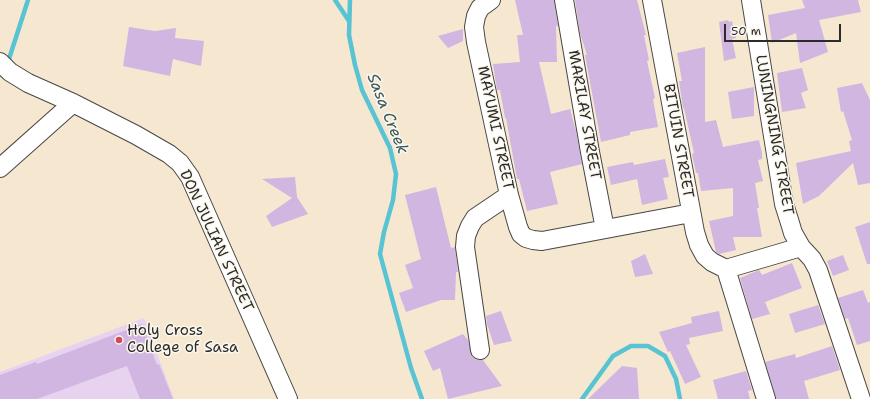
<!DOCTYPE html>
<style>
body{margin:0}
#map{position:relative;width:870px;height:399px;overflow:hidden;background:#f6e7d1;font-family:"Shantell Sans",sans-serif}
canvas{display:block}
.scale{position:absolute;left:724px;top:24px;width:117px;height:18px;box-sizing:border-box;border:2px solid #2b2b2b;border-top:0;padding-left:5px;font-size:12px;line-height:14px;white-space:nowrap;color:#2b2b2b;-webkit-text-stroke:3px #fbf7ec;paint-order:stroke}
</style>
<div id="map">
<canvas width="870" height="399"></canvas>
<div class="scale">50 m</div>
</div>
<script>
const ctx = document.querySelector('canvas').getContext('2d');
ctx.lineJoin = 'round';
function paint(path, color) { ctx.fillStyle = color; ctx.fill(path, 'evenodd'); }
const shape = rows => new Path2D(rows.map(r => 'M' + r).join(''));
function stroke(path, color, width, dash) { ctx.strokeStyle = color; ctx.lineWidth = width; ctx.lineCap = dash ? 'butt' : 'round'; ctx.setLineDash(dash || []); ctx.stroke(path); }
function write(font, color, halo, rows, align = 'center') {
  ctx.font = font + ' "Shantell Sans",sans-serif'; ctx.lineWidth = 3; ctx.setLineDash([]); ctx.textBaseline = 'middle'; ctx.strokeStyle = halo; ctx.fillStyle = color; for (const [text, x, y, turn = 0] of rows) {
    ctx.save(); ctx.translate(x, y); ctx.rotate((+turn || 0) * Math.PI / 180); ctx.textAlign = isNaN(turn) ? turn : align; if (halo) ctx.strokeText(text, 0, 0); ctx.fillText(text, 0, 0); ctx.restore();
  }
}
const built = shape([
 [144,318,174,399,0,399,0,372]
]);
const stream = shape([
 [335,0,349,21],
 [350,0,349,35,355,65,362,90,390,148,396,174,393,200,384,232,380,254,411,368,422,399],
 [9,59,28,0],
 [582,399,613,356,631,346,648,346,665,356,676,379,680,399]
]);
const building = shape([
 [515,0,554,0,558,26,556,26,557,62,539,62,551,114,570,109,576,131,582,164,550,172,558,204,527,211,519,179,517,179,506,118,505,118,500,90,497,90,493,64,520,62,517,35,523,35],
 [575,0,637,0,646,35,644,35,649,60,647,61,655,98,653,99,658,127,630,132,630,135,601,142,585,55,587,55,580,33],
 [802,0,858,0,861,12,819,20,828,52,800,63,796,33,772,43,768,15,805,8],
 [728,20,729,22,732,21,736,38,732,39,736,58,724,61,719,22],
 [129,27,155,31,176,28,175,38,204,41,201,66,173,59,170,76,123,66],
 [463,29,463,41,448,48,438,36],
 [705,47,705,122,716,120,723,147,759,140,762,153,762,159,758,160,763,181,755,183,759,208,757,208,762,237,733,237,736,250,719,254,716,252,709,221,733,216,733,188,701,191,698,173,696,173,692,154,694,153,684,108,683,108,679,81,682,81,677,53],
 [802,68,808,90,801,93,806,108,782,112,777,73],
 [862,83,870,100,870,183,858,185,853,163,819,196,803,204,796,163,851,151,849,141,852,140,843,111,841,112,837,88],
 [754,87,754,116,732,119,728,92],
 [665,159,669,177,663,178,668,199,642,205,637,179,611,185,607,167,633,162,634,165],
 [295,177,297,197,308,214,272,227,266,216,292,198,262,179],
 [436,187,451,248,455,247,458,272,456,272,455,300,441,300,406,312,399,293,413,288,405,265,421,259,405,195],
 [870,222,870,264,867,264,855,227],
 [645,254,653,274,635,277,631,261],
 [843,255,849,270,833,276,827,261],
 [792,263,802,288,765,302,770,314,752,319,740,278,759,270,762,275],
 [863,290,868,303,870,302,870,341,857,345,848,318,845,319,838,298],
 [818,305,825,324,795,333,789,314],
 [501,311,512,341,494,345,487,324,486,316],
 [719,311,723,331,689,338,690,344,686,345,701,377,685,384,670,351,668,352,659,332,692,323,691,317],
 [142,324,157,365,159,364,173,399,140,399,127,366,37,399,0,399,0,375,36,362,37,364],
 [463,334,468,340,472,356,476,360,483,360,502,386,448,399,440,368,433,371,424,351],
 [832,346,840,370,804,381,809,399,776,399,765,362,795,354,796,358],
 [622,366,637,368,639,399,588,399],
 [746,371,752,390,748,391,750,399,718,399,713,380]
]);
const minor = shape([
 [491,0,480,8,476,16,474,27,476,42,509,195,518,227,521,234,526,238,533,240,542,241,691,213],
 [564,0,590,152,605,229],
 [652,0,695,232,699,245,705,256,712,262,726,269],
 [751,0,784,204,790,223,793,233,801,247,812,259,818,270,861,399],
 [0,62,10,72,28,83,73,103,136,135,169,154,180,163,190,177,288,399],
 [0,168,73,103],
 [726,269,766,399],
 [726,269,801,247],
 [480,350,465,247,466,236,470,226,475,218,509,195]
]);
const markers = [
 [119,340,4,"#d1495b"]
];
const streetNames = [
 ["MARILAY STREET",584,115,80],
 ["MAYUMI STREET",495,128,78],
 ["LUNINGNING STREET",774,135,80],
 ["BITUIN STREET",678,141,80],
 ["DON JULIAN STREET",216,241,65]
];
const poiNames = [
 ["Holy Cross",127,331],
 ["College of Sasa",127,348]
];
const waterNames = [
 ["Sasa Creek",387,114,68]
];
paint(built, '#e7d2ef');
stroke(stream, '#58c3d3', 4.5);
paint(building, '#d0b6e1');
stroke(minor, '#494744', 20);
stroke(minor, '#fff', 18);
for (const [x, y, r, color] of markers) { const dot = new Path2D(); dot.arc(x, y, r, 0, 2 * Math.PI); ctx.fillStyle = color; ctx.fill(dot); stroke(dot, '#fbf7ec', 1.5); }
write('15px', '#2b2b2b', '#fbf7ec', streetNames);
write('15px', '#2b2b2b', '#fbf7ec', poiNames, 'left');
write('italic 16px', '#38595d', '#fbf7ec', waterNames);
</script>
